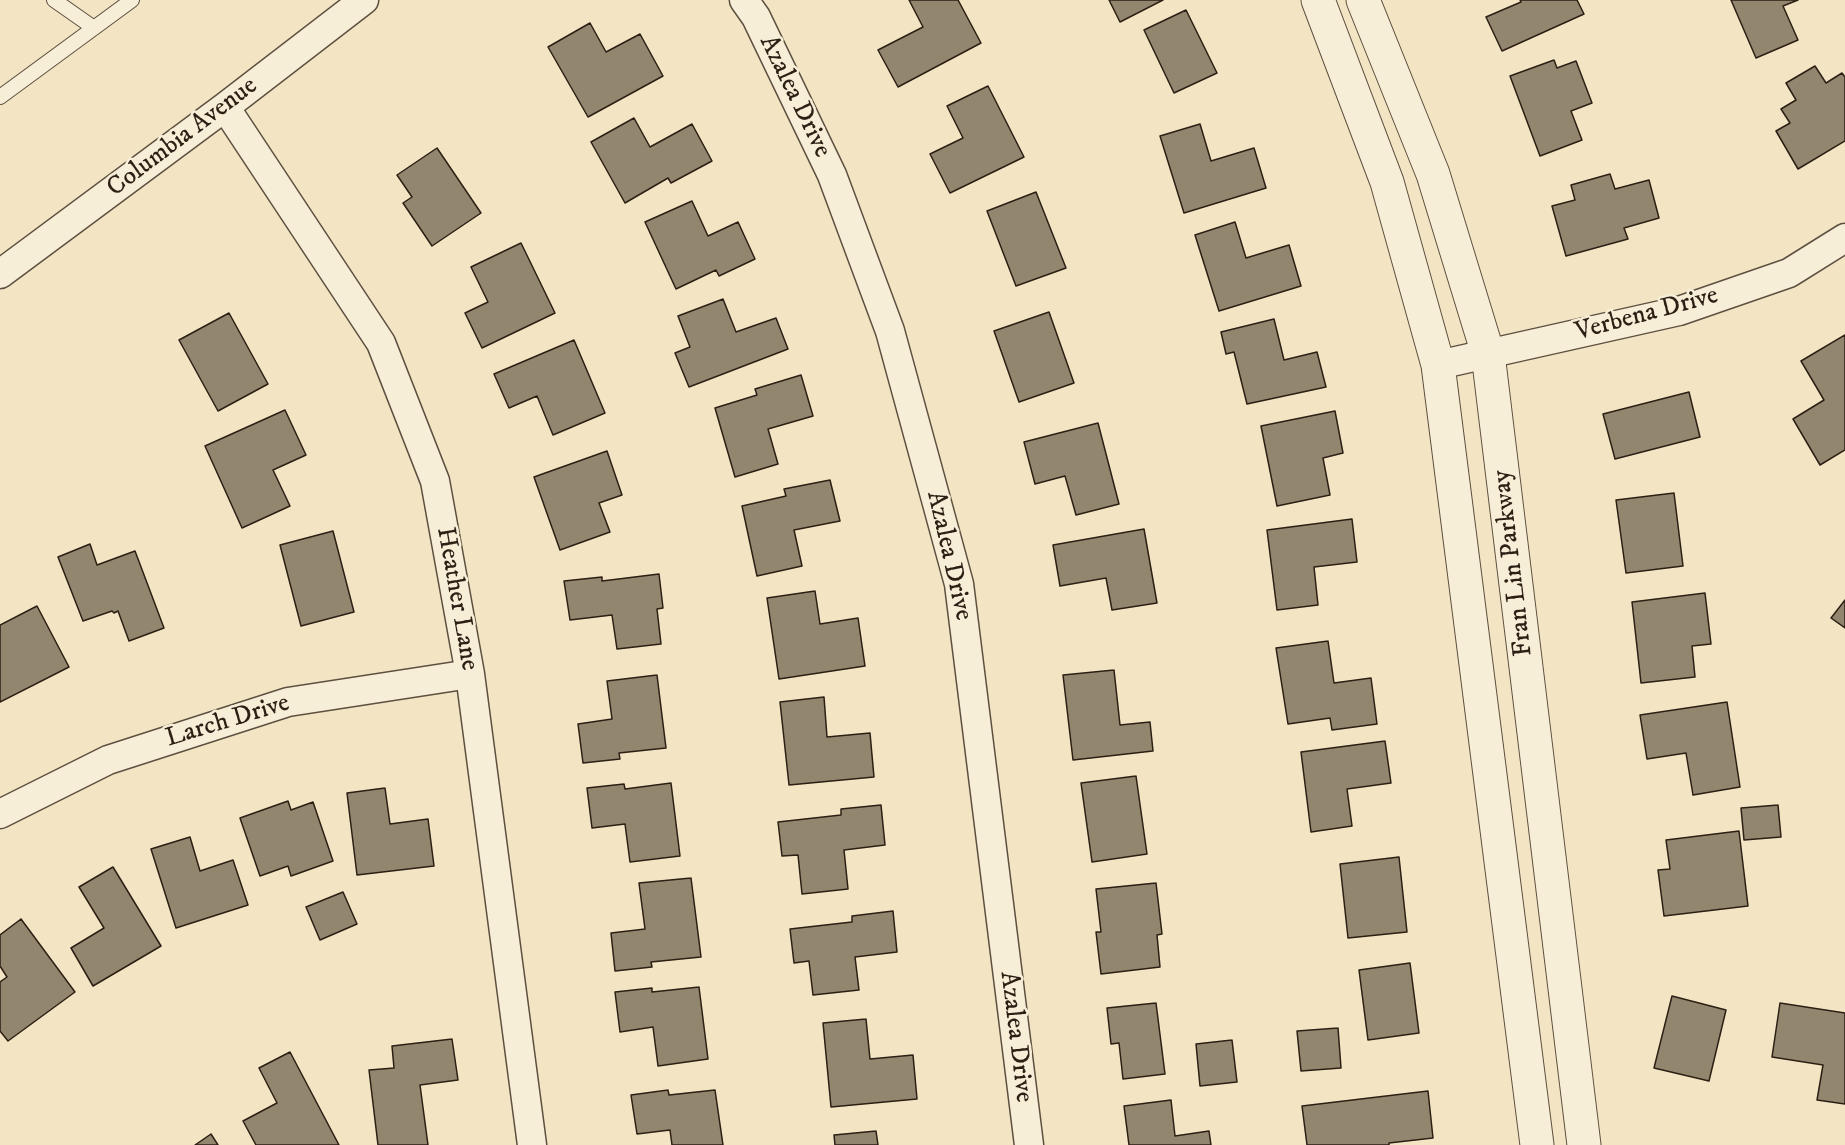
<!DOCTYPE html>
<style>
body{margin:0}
canvas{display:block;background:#f3e5c3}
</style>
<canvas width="1845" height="1145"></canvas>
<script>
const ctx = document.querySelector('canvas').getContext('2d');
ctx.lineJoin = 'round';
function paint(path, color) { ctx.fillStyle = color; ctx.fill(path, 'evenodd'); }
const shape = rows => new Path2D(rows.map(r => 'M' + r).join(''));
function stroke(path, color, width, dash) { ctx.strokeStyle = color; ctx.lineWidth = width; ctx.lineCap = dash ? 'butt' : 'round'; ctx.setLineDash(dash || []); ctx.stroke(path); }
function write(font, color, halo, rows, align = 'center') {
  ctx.font = font + ' "IM FELL DW Pica",serif'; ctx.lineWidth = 5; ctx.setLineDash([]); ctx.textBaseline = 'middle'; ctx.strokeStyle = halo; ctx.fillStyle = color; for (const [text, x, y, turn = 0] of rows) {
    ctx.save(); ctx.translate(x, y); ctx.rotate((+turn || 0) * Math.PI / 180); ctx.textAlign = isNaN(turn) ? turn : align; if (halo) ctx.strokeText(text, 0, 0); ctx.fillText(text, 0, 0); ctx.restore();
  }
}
const building = shape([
 [909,0,958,0,981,43,898,87,878,50,923,27,909,0],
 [1109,0,1163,0,1120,22,1109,0],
 [1520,0,1577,0,1584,14,1502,51,1486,17,1521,2,1520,0],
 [1731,0,1798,0,1783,6,1798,40,1756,58,1731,0],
 [1186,10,1217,73,1174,93,1144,30,1186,10],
 [590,23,606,52,640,34,663,76,588,117,548,47,590,23],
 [1554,60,1557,68,1576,61,1592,103,1571,111,1582,140,1540,156,1510,76,1554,60],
 [1815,66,1826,83,1842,73,1845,77,1845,141,1798,169,1776,131,1790,123,1781,109,1796,100,1786,83,1815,66],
 [988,86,1024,157,950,193,930,154,963,138,947,106,988,86],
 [634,118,650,147,692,124,712,161,671,183,668,178,625,203,591,142,634,118],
 [1200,124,1211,161,1254,148,1266,188,1184,213,1160,136,1200,124],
 [437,148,481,213,432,246,403,203,412,197,397,175,437,148],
 [1610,174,1615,189,1649,180,1659,218,1624,228,1628,239,1566,256,1552,206,1575,200,1571,185,1610,174],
 [1036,192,1066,268,1016,286,987,211,1036,192],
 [692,201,708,236,738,222,755,259,719,276,716,270,676,289,645,222,692,201],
 [1235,222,1246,258,1289,245,1301,286,1219,311,1195,235,1235,222],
 [521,243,555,313,482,348,465,313,488,302,471,267,521,243],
 [723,299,736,332,776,318,788,349,689,387,675,353,690,347,678,316,723,299],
 [1049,312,1074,383,1019,402,994,331,1049,312],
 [229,313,268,384,218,411,179,340,229,313],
 [1274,319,1284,360,1317,352,1326,387,1247,404,1234,352,1226,354,1221,332,1274,319],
 [1845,335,1845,450,1820,465,1793,419,1824,400,1801,361,1845,335],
 [574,340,605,413,553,435,537,396,509,408,494,374,574,340],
 [801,375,813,416,768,429,778,464,735,477,715,408,757,395,755,389,801,375],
 [1689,392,1700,437,1615,459,1603,414,1689,392],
 [285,410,306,455,273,470,290,506,242,528,205,446,285,410],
 [1335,411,1343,453,1323,458,1330,495,1277,506,1261,426,1335,411],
 [1098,423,1119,504,1076,515,1065,476,1035,484,1024,442,1098,423],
 [607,451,622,495,599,503,610,532,560,550,534,477,607,451],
 [830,480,840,521,794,530,802,566,757,576,742,506,786,496,784,489,830,480],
 [1674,493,1683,566,1626,573,1616,500,1674,493],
 [1352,519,1357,562,1314,567,1318,605,1277,610,1267,530,1352,519],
 [1144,529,1157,603,1112,610,1106,578,1060,586,1053,545,1144,529],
 [333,531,354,612,301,626,280,545,333,531],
 [90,544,97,565,135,551,164,628,129,641,118,611,114,613,112,611,83,621,58,557,90,544],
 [659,574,663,608,657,609,661,644,617,649,612,615,570,620,564,581,602,577,602,581,659,574],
 [815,591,820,624,858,618,865,666,779,679,767,598,815,591],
 [1705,593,1711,644,1692,646,1695,677,1641,683,1632,602,1705,593],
 [1845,600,1845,628,1831,618,1845,600],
 [37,606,69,667,0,702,0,625,37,606],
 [1328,641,1334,683,1371,678,1377,724,1332,730,1330,718,1288,724,1276,648,1328,641],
 [1114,670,1120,725,1150,722,1153,751,1073,760,1063,675,1114,670],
 [657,675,666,748,619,753,620,759,583,763,578,724,612,719,607,681,657,675],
 [824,697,827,737,870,733,874,777,789,785,780,702,824,697],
 [1727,702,1740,787,1693,795,1686,753,1647,759,1640,715,1727,702],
 [1385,741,1391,783,1347,789,1352,826,1311,832,1301,752,1385,741],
 [1136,776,1147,854,1092,862,1081,783,1136,776],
 [671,783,680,856,630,862,625,824,592,828,587,788,624,784,625,789,671,783],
 [385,788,390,824,428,819,434,866,357,875,347,793,385,788],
 [288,801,291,810,313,802,333,861,291,876,288,866,260,876,240,818,288,801],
 [881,805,885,845,844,850,848,889,802,894,798,855,782,856,778,822,841,815,841,809,881,805],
 [1778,805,1781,837,1744,840,1741,808,1778,805],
 [1739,831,1748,906,1664,916,1658,870,1670,869,1666,840,1739,831],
 [190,837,200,871,233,860,248,905,176,928,151,849,190,837],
 [1399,857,1407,932,1348,938,1340,864,1399,857],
 [113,867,161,946,93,986,71,948,104,928,79,887,113,867],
 [691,878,701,957,651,962,652,967,615,971,611,933,645,929,639,883,691,878],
 [1156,883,1162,934,1157,935,1160,967,1101,974,1096,932,1101,932,1096,889,1156,883],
 [343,892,357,924,320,940,306,907,343,892],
 [893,911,897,952,855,957,859,990,813,995,809,961,794,963,790,929,852,922,852,916,893,911],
 [21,919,75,992,8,1041,0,1031,0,982,7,977,0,966,0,935,21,919],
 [1410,963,1419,1033,1368,1040,1359,970,1410,963],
 [699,987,708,1059,658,1066,653,1027,620,1032,615,992,652,988,652,992,699,987],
 [1672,996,1726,1010,1709,1081,1654,1068,1672,996],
 [1156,1003,1165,1074,1123,1079,1119,1043,1111,1044,1107,1008,1156,1003],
 [1780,1003,1845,1013,1845,1104,1817,1100,1823,1065,1772,1057,1780,1003],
 [866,1019,870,1059,913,1055,917,1099,831,1107,823,1023,866,1019],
 [1338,1028,1341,1068,1301,1071,1297,1031,1338,1028],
 [452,1039,458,1080,420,1085,428,1145,378,1145,369,1070,394,1068,392,1046,452,1039],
 [1232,1040,1237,1082,1200,1086,1196,1044,1232,1040],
 [290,1052,339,1145,256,1145,243,1121,277,1103,259,1068,290,1052],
 [668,1090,669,1095,715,1090,723,1145,672,1145,670,1130,637,1134,631,1095,668,1090],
 [1428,1091,1433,1138,1389,1143,1389,1145,1307,1145,1302,1106,1428,1091],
 [1171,1100,1175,1136,1209,1131,1211,1145,1129,1145,1124,1106,1171,1100],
 [876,1131,878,1145,835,1145,834,1135,876,1131],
 [211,1134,218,1145,195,1145,211,1134]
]);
const service = shape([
 [54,0,94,28],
 [0,97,132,0]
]);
const minor = shape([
 [744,0,756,17,832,175,890,331,959,584,1029,1145],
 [225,107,381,343,435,481,470,674,532,1145],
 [0,274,225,107,364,0],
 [1438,365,1679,311,1789,273,1845,238],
 [0,814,108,760,288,702,470,674]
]);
const tertiary = shape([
 [1318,0,1387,182,1438,365,1537,1145],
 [1363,0,1433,174,1488,354,1584,1145]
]);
const streetNames = [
 ["Azalea Drive",794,97,64],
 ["Columbia Avenue",183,138,-37],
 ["Verbena Drive",1647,315,-15],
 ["Azalea Drive",948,556,77],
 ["Fran Lin Parkway",1514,563,-97],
 ["Heather Lane",456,599,80],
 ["Larch Drive",228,722,-17],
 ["Azalea Drive",1015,1037,83]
];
paint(building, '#93866f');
stroke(building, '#2c1f14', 1.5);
stroke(service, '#5e5040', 16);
stroke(minor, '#5e5040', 31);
stroke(tertiary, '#5e5040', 35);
stroke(service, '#f7eed8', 14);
stroke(minor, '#f7eed8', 28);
stroke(tertiary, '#f7eed8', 33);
write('26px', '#2c1f14', '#f7eed8', streetNames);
</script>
